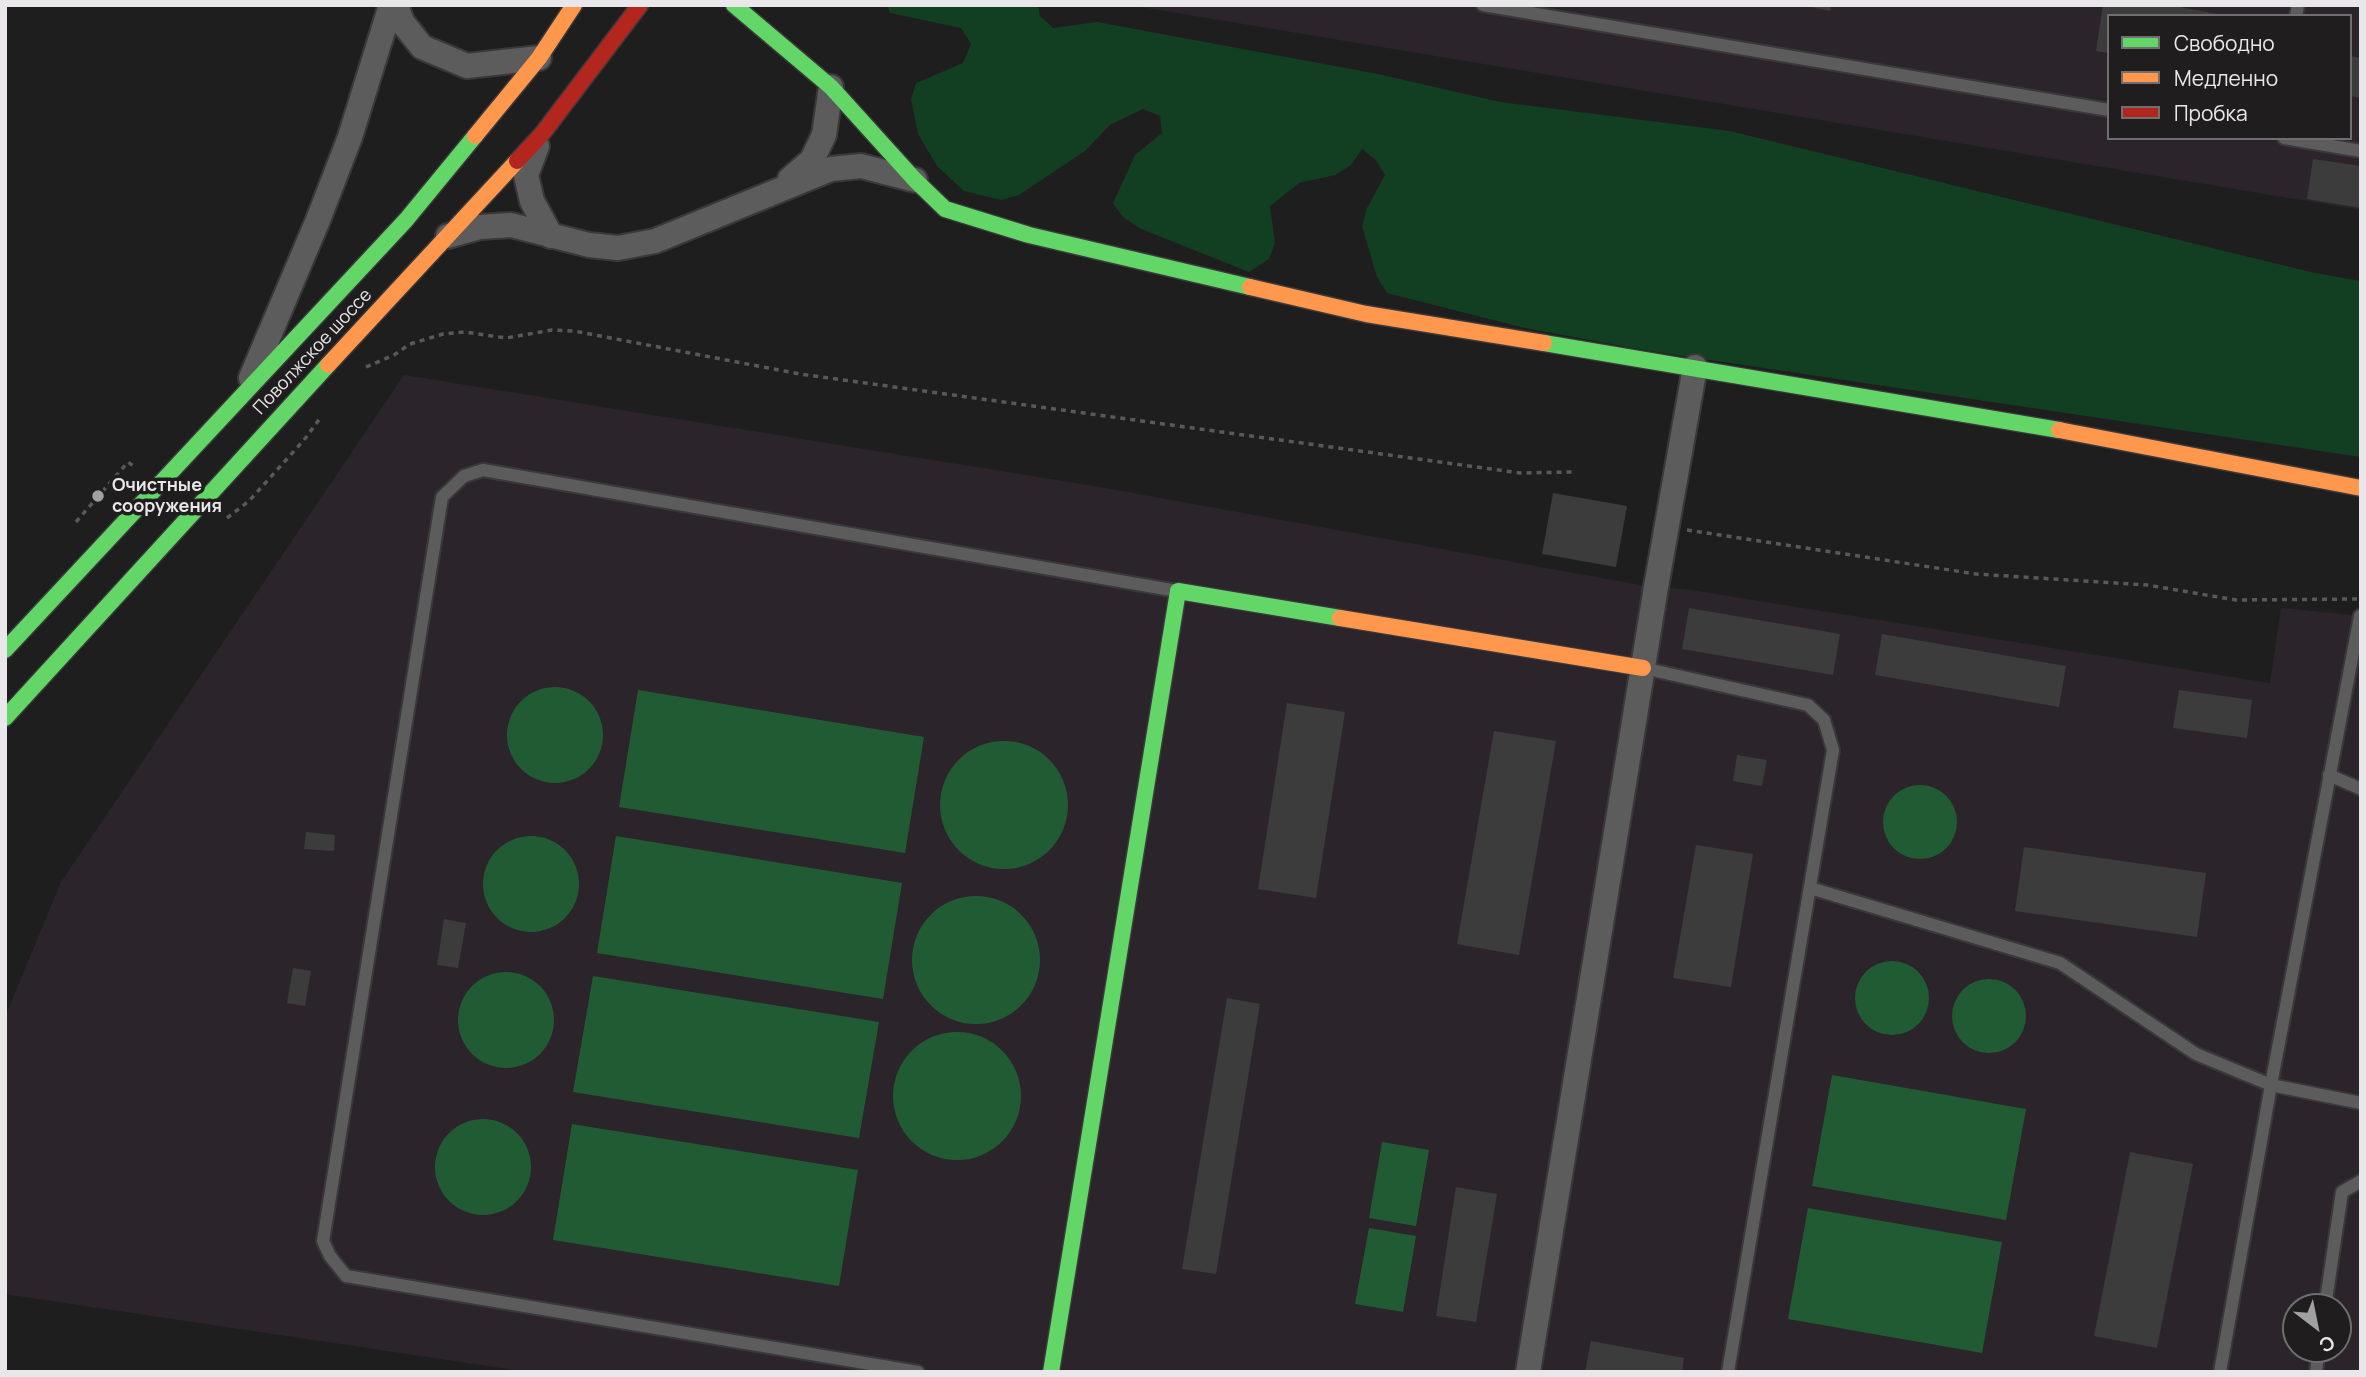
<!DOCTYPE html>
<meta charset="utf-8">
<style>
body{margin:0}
#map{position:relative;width:2366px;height:1377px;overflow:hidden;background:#1f1e1f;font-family:Manrope,sans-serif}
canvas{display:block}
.frame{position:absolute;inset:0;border:7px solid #e9e7e9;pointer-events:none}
.legend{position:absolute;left:2107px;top:14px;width:245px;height:126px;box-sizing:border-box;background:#201d1f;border:2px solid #706e70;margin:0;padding:9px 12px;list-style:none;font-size:21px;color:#e9e7e9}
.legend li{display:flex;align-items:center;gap:14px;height:35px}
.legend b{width:35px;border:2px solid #706e70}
.north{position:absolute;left:2282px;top:1293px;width:70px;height:70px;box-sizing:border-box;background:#201d1f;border:2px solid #706e70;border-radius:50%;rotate:148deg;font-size:19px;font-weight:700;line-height:28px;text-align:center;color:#e9e7e9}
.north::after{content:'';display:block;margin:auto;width:24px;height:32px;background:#a2a1a2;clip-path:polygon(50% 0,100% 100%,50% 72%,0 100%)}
</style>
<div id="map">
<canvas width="2366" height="1377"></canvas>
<div class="frame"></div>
<ul class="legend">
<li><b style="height:9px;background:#63d668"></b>Свободно</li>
<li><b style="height:9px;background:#ff974d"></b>Медленно</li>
<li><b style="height:9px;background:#b3261e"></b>Пробка</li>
</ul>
<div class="north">С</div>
</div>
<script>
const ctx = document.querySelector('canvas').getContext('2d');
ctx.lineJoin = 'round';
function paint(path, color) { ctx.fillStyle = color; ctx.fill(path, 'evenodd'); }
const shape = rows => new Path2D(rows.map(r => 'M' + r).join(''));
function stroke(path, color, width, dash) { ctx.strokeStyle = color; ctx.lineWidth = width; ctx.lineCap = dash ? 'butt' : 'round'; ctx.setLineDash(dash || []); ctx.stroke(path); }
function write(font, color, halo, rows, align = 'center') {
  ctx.font = font + ' Manrope,sans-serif'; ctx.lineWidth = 7; ctx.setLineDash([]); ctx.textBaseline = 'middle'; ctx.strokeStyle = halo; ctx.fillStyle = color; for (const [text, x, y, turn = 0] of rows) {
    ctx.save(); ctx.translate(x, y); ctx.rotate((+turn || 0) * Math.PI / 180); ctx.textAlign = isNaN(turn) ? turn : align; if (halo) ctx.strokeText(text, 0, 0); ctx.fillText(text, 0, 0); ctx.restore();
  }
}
const built = shape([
 [1129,5,2361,5,2361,210,2307,201],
 [2109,16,2350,16,2350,138,2109,138],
 [404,375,1094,486,1646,586,1691,590,2270,683,2281,608,2361,616,2361,1372,528,1372,5,1294,5,1017,61,882],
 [2296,1307,2338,1307,2338,1349,2296,1349]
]);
const green = shape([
 [887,5,1038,5,1040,16,1053,28,1097,22,1378,74,1500,102,1730,131,2315,273,2361,281,2361,457,1643,350,1525,328,1387,293,1377,277,1362,226,1367,208,1385,175,1376,160,1362,149,1351,165,1335,175,1299,183,1270,206,1275,243,1269,259,1249,272,1139,228,1123,217,1113,203,1135,155,1162,133,1160,116,1143,109,1110,125,1085,151,1019,195,1001,200,964,191,937,166,918,134,911,99,916,83,963,63,971,44,961,28,890,13]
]);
const water = shape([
 '507 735a48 48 0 1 1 96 0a48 48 0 1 1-96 0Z',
 [638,690,924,737,905,853,619,807],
 '940 805a64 64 0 1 1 128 0a64 64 0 1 1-128 0Z',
 '1883 822a37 37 0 1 1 74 0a37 37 0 1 1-74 0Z',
 '483 884a48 48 0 1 1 96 0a48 48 0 1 1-96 0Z',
 [616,836,902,883,883,999,597,953],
 '912 960a64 64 0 1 1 128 0a64 64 0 1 1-128 0Z',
 '1855 998a37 37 0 1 1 74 0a37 37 0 1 1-74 0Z',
 '458 1020a48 48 0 1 1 96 0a48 48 0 1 1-96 0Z',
 [593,976,879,1022,859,1138,573,1092],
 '1952 1016a37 37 0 1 1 74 0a37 37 0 1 1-74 0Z',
 '893 1096a64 64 0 1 1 128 0a64 64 0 1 1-128 0Z',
 [1832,1075,2026,1109,2006,1220,1812,1186],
 '435 1167a48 48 0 1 1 96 0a48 48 0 1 1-96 0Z',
 [572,1124,858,1170,839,1286,553,1240],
 [1382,1142,1429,1150,1416,1226,1369,1218],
 [1808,1208,2002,1242,1982,1353,1788,1319],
 [1369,1228,1416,1236,1403,1312,1355,1304]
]);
const building = shape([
 [1801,5,1831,5,1830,11],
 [2103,5,2170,5,2227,16,2109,16,2109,53,2096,51],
 [2350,56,2361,58,2361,98,2350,96],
 [2313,159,2361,166,2361,208,2307,199],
 [1553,493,1627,506,1616,567,1542,554],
 [1689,608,1840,634,1833,675,1682,649],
 [1882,634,2066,666,2059,707,1875,675],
 [2179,690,2252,700,2247,738,2173,728],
 [1287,703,1345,712,1316,898,1258,889],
 [1494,731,1556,741,1519,955,1457,944],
 [1737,755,1767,760,1762,786,1733,781],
 [306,832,335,835,334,851,304,849],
 [1696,845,1753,854,1731,987,1673,978],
 [2024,847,2206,873,2197,937,2015,911],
 [444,919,466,923,458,968,437,965],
 [293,968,311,971,305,1006,287,1003],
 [1227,998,1260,1004,1216,1274,1182,1269],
 [2130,1152,2193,1164,2157,1348,2094,1336],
 [1456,1187,1497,1194,1476,1322,1436,1316],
 [1591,1341,1684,1358,1682,1372,1585,1372]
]);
const path = shape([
 [366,367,394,355,410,344,443,334,465,332,506,338,552,330,574,331,800,374,1520,473,1573,472],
 [227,518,249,501,304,440,321,417],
 [76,522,128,462,136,468],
 [1687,530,1976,574,2147,585,2236,600,2357,599]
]);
const lane = shape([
 [1483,5,2109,110],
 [2296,16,2298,5],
 [2284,138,2361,151],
 [1643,668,1808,705,1824,720,1833,750,1728,1372],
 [2329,775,2361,789],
 [1810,888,2060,963,2196,1054,2271,1085,2361,1103],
 [2325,1307,2342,1192,2361,1181],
 [918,1372,346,1276,330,1256,323,1241,442,497,464,476,483,470,1177,591],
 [2220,1372,2271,1085,2360,616],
 [2316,1372,2319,1349]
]);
const street = shape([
 [396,5,402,22,422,47,467,66,539,58],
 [537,146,526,175,532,201,551,236],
 [790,179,812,160,824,135,831,87],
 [448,236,480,227,511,225,589,245,618,248,655,241,831,169,861,166,915,180],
 [251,378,318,220,350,137,391,5],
 [1528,1372,1656,587,1695,367]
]);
const fast = shape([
 [734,5,831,87,915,180,945,209,1029,235,1250,287],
 [1544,343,2059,430],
 [5,650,406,220,475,136],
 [5,718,328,365],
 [1051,1372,1178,591,1340,618]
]);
const slow = shape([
 [475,136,539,58,574,5],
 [1250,287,1366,314,1544,343],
 [328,365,517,161],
 [2059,430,2361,488],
 [1340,618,1643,668]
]);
const jam = shape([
 [517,161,542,134,640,5]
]);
const markers = [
 [98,496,7,"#a2a1a2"]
];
const streetNames = [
 ["Поволжское шоссе",313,352,-47]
];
const poiNames = [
 ["Очистные",112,486],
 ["сооружения",112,507]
];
paint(built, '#2b252b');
paint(green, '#123e22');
paint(water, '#215b34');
paint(building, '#3c3c3c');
stroke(lane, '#3a383a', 16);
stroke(street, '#3a383a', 28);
stroke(fast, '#3a383a', 19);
stroke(slow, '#3a383a', 19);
stroke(jam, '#3a383a', 19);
stroke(path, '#5a595a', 3.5, [5, 5]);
stroke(lane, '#5d5c5d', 12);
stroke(street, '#5d5c5d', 24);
stroke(fast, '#63d668', 16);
stroke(slow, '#ff974d', 16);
stroke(jam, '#b3261e', 16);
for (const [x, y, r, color] of markers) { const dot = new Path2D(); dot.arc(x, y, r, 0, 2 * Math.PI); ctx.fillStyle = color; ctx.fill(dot); stroke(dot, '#201d1f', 2.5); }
write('18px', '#e9e7e9', '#201d1f', streetNames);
write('bold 18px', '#e9e7e9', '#201d1f', poiNames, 'left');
</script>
